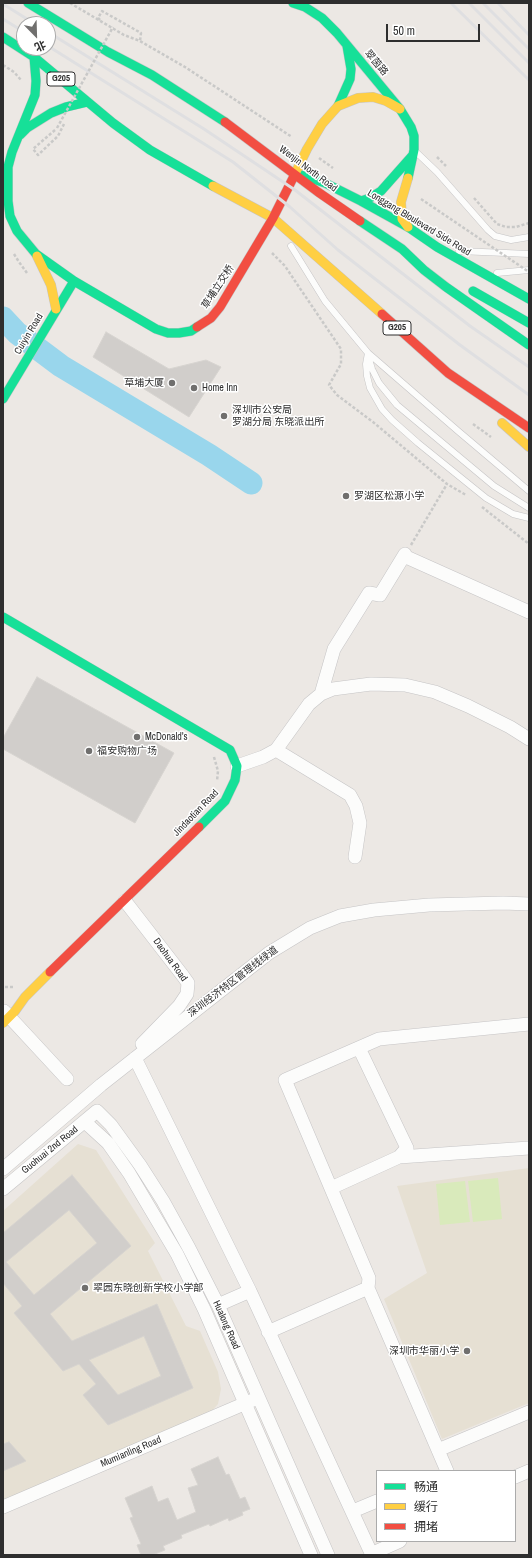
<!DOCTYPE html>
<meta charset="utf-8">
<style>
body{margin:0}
#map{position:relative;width:532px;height:1558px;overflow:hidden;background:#ece8e4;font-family:"Archivo Narrow","Noto Sans SC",sans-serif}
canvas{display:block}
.frame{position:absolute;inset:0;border:4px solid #2e2e2e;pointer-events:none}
.legend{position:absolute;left:376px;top:1470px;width:140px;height:72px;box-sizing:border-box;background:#fff;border:1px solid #ababab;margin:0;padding:5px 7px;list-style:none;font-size:12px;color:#2e2e2e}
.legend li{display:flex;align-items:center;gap:8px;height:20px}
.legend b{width:20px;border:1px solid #ababab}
.north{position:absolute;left:16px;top:16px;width:40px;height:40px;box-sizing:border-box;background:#fff;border:1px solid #ababab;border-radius:50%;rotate:157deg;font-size:11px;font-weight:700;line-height:16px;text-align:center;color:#2e2e2e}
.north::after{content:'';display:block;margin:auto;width:14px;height:18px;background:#706f6e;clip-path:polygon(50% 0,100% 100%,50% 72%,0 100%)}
.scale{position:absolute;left:386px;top:24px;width:94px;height:18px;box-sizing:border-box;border:2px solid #2e2e2e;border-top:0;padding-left:5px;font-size:12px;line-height:14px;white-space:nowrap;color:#2e2e2e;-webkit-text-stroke:3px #fff;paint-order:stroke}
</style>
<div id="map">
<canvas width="532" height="1558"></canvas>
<div class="frame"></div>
<ul class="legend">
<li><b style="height:5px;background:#16e098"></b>畅通</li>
<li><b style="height:5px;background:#ffcf43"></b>缓行</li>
<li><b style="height:5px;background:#f24e42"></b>拥堵</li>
</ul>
<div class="north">北</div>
<div class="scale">50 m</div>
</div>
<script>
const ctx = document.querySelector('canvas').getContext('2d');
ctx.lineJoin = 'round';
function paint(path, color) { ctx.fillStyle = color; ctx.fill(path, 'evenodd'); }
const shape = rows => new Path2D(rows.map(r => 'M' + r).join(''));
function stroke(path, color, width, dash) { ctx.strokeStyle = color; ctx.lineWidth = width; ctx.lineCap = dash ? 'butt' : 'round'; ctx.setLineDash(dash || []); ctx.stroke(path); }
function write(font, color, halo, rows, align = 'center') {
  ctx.font = font + ' "Archivo Narrow","Noto Sans SC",sans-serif'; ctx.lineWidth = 3; ctx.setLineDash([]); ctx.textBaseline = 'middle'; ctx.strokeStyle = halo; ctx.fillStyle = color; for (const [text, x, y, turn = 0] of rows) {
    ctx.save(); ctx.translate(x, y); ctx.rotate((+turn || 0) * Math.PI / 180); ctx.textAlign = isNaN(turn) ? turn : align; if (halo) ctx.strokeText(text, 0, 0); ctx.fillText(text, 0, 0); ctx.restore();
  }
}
const education = shape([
 [78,1144,96,1150,155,1243,148,1251,186,1326,200,1331,218,1372,221,1389,218,1404,210,1413,3,1502,3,1211],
 [529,1168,529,1403,442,1439,384,1299,427,1273,397,1186]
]);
const pitch = shape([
 [498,1178,502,1219,473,1222,468,1181],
 [465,1181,470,1222,440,1225,436,1184]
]);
const river = shape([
 [3,318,17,333,61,366,209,455,251,483]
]);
const building = shape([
 [106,332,169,369,206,360,221,367,189,417,93,357,106,332],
 [37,677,174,753,135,823,3,749,3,738,37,677],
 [72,1175,131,1246,50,1314,72,1341,157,1304,193,1388,108,1425,83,1395,96,1384,79,1364,63,1371,14,1313,22,1306,3,1283,3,1233,72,1175],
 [69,1210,97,1243,34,1295,6,1262,69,1210],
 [144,1336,161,1376,118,1395,89,1360,144,1336],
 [9,1442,26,1461,3,1471,3,1444,9,1442],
 [218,1457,226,1475,229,1474,240,1499,245,1497,250,1509,242,1512,243,1515,229,1521,228,1518,210,1526,209,1524,181,1535,182,1538,163,1546,165,1550,155,1554,141,1555,137,1545,141,1544,130,1518,133,1517,125,1498,152,1486,158,1502,168,1498,177,1520,196,1512,188,1488,198,1485,191,1469,218,1457]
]);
const path = shape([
 [70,3,124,35,140,41,185,67,292,137],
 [100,20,98,18,102,11,141,33,140,41],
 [3,65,14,72,21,80],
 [55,130,33,149,38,155,58,136,64,124],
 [437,157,446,166],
 [319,158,333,168],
 [474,198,497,224,506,227,516,227,529,223],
 [272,253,285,266,295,281,341,349,341,364,329,385,337,395,373,422,447,484,466,495],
 [14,254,19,262,27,273],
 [473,424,491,437],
 [482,507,529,544],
 [411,545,447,484],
 [214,757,218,771,217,781],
 [5,987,15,987]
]);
const lane = shape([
 [416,152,437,172,488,230,495,236,511,240,529,237],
 [291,246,325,301,368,353,458,431,529,491],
 [459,251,529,254],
 [497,273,529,270],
 [368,353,366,364,367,376,370,388,382,409,392,420,418,443,486,498,513,514,529,518],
 [368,356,372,369,379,383,397,405,494,486,529,508]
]);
const street = shape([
 [404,556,529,612],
 [321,694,334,649,369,593,380,595,405,554],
 [276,750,350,795,356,806,360,823,355,857],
 [237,766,263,757,276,750,309,704,321,694,333,689,371,684,405,685,435,692,468,706,510,727,529,739],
 [125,901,183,976,188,983,187,994,179,1006,142,1044],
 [4,1011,67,1079],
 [135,1058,250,1291,372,1555],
 [85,1122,108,1143,129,1173,177,1254,204,1309,311,1555],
 [399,1157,529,1148],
 [3,1169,101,1085,209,1000,269,953,310,928,340,916,374,910,429,905,503,903,529,904],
 [331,1188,399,1157,407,1148,359,1048],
 [3,1189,97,1111,111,1125,140,1165,163,1201,189,1248,218,1305,328,1555],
 [368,1288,447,1471],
 [218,1305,250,1291],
 [268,1332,368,1288,369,1278,285,1080,379,1039,529,1024],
 [438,1450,529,1412],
 [515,1477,529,1471],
 [3,1507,253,1400],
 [353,1511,377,1501],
 [371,1554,400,1541]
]);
const fast = shape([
 [28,3,108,52,152,75,225,122],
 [293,3,305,7,322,18,337,33,400,109,411,127,414,136,414,150,408,178],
 [3,37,34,57,113,123,150,150,213,186],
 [34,57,36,81,35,95,12,152,8,167,8,201,10,216,17,231,36,254,74,281,156,329,168,333,179,333,191,331,197,327],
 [338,106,350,79,351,69,347,46],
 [20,135,27,128,51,113,66,107,87,102],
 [298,174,325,183,361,201,408,227,437,247,529,299],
 [361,201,370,198,381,191,412,156],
 [360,221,402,249,424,270,446,287,529,345],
 [473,291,529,323],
 [3,399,74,281],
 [3,617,230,750,237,766,235,780,225,801,199,827]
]);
const slow = shape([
 [294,176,307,149,322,124,338,106,358,98,373,97,386,101,400,109],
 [213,186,273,218,382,314],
 [408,227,402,219,401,202,408,178],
 [37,256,51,285,56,309],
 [502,423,529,447],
 [3,1023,15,1011,25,997,50,972]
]);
const jam = shape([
 [225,122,318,192,360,221],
 [382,314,448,373,529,428],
 [197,327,211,318,220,307,273,218,294,176],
 [50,972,199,827]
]);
const rail = shape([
 [451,3,529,80],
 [469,3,529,63],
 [483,3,529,49],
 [498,3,529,35],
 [3,4,35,24],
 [3,19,24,32],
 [48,32,204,129,295,190,470,326,529,367],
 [48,46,233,162,290,207,338,250,460,345,529,395]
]);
const pathBridge = shape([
 [57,128,113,27],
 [421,199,529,272]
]);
const markers = [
 [172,383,4,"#706f6e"],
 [194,388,4,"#706f6e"],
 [224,416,4,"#706f6e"],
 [346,496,4,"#706f6e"],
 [137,737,4,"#706f6e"],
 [89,751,4,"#706f6e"],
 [85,1288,4,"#706f6e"],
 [467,1351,4,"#706f6e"]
];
const shields = [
 [61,79,28],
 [397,328,28]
];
const shieldNames = [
 ["G205",61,79],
 ["G205",397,328]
];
const streetNames = [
 ["翠茵路",376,63,50],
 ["Wenjin North Road",308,169,37],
 ["Longgang Bloulevard Side Road",419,223,31],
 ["草埔立交桥",218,287,-57],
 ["Cuiyin Road",29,334,-59],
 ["Jindaotian Road",196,813,-46],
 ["Daohua Road",170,960,54],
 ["深圳经济特区管理线绿道",233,982,-37],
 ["Guohuai 2nd Road",50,1150,-39],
 ["Hualong Road",226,1325,66],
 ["Mumianling Road",131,1452,-23]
];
const poiNames = [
 ["草埔大厦",164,383,"right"],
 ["Home Inn",202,388],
 ["深圳市公安局",232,410],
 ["罗湖分局 东晓派出所",232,422],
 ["罗湖区松源小学",354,496],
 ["McDonald's",145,737],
 ["福安购物广场",97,751],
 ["翠园东晓创新学校小学部",93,1288],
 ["深圳市华丽小学",459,1351,"right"]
];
paint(education, '#e6e0d3');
paint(pitch, '#d9eabb');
stroke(river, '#99d6ec', 23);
paint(building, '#d1cecb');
stroke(building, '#d7d4d0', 1);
stroke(lane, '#c5c4c5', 7);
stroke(street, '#c5c4c5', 14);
stroke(fast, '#c5c4c5', 10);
stroke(slow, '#c5c4c5', 10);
stroke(jam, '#c5c4c5', 10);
stroke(path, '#c9c9c8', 2.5, [3, 2]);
stroke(lane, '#fcfcfb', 6);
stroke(street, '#fcfcfb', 13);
stroke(fast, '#16e098', 9);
stroke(slow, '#ffcf43', 9);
stroke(jam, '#f24e42', 9);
stroke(rail, '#dfdfe1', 3);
stroke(pathBridge, '#c9c9c8', 2.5, [3, 2]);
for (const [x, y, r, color] of markers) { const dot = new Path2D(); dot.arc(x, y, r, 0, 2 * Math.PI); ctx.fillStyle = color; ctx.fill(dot); stroke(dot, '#fff', 1.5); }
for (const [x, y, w] of shields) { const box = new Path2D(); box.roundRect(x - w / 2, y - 7, w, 14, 3); ctx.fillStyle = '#fff'; ctx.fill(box); stroke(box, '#2e2e2e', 1); }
write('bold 9px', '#2e2e2e', null, shieldNames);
write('10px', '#2e2e2e', '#fff', streetNames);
write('10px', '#2e2e2e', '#fff', poiNames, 'left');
</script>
